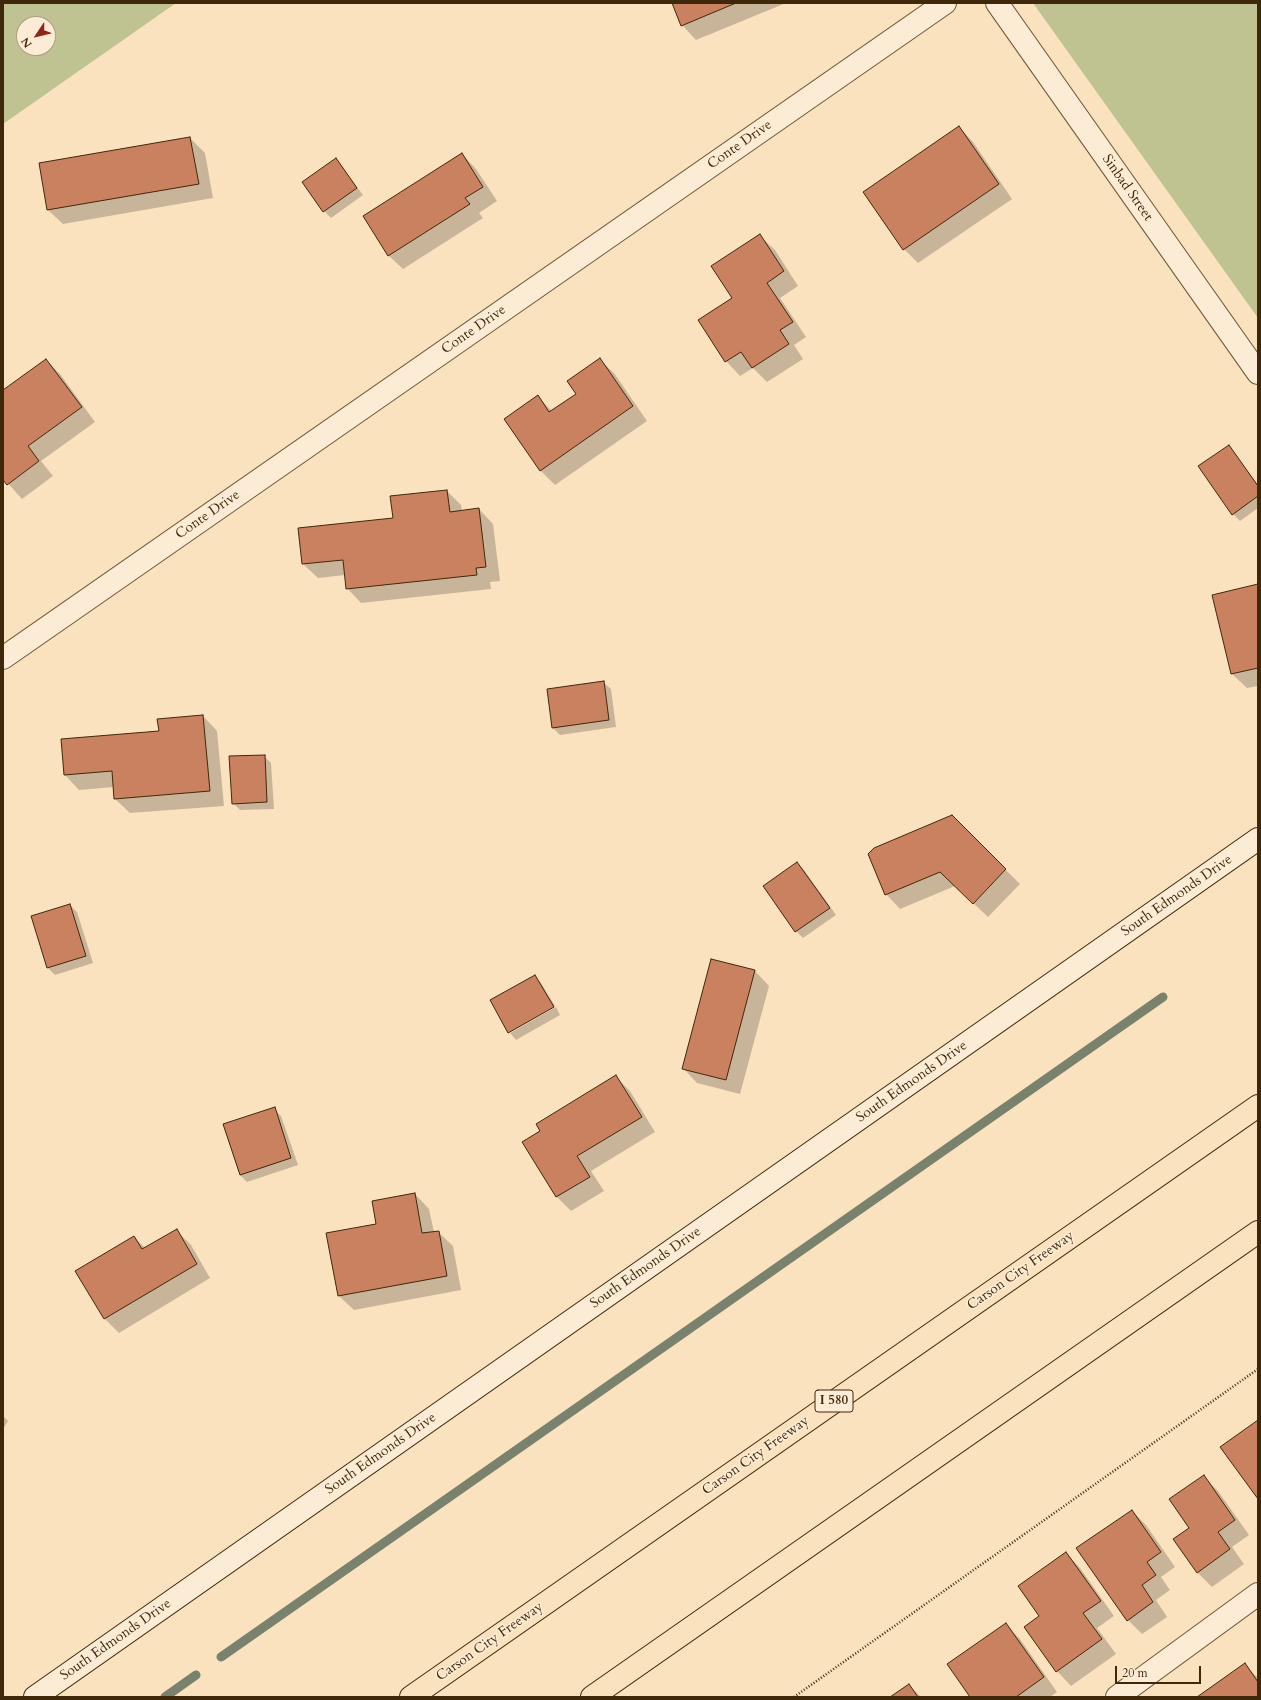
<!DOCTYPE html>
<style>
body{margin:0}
#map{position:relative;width:1261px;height:1700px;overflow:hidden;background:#fbe2be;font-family:Cardo,serif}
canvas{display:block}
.frame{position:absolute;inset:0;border:4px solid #3f270a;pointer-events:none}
.north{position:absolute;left:16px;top:16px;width:40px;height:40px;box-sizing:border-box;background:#fcecd5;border:1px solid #b09d84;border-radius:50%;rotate:235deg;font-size:11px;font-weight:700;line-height:16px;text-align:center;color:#3f270a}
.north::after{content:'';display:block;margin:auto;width:14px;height:18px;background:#8f2418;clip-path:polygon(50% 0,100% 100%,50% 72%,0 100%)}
.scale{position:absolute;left:1115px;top:1666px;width:86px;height:18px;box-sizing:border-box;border:2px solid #3f270a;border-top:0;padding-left:5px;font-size:12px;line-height:14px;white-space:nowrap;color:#3f270a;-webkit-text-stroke:3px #fcecd5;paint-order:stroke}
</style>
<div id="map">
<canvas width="1261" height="1700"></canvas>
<div class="frame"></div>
<div class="north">N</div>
<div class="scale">20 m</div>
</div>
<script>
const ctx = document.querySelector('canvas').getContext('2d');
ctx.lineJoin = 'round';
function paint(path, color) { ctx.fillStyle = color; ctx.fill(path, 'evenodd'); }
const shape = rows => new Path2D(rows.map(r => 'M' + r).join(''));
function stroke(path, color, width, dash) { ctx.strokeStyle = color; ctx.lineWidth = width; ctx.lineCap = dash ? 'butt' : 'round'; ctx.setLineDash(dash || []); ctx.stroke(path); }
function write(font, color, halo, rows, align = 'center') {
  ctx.font = font + ' Cardo,serif'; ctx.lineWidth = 3; ctx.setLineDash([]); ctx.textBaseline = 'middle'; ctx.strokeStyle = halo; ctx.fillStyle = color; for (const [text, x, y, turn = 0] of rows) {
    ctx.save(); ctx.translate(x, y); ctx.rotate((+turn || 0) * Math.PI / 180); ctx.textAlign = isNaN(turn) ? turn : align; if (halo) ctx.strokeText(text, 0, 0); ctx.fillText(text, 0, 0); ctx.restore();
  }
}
const green = shape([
 [3,3,176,3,3,124],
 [24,24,48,24,48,48,24,48],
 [1033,3,1258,3,1258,318]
]);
const shadow = shape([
 [673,3,786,3,696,40,682,25],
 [959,127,973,142,1012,199,918,263,904,249],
 [190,138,205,153,213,198,63,224,48,210],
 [462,154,476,169,497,201,479,213,483,218,403,269,388,255],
 [336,159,363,195,331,218,324,211],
 [760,236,775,250,798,286,780,298,806,337,794,345,803,359,767,382,753,368,740,376,726,361,699,320,733,298],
 [599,359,614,373,647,421,555,485,540,470,538,397,552,411,577,394],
 [46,360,60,374,95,422,41,461,53,476,22,499,3,478,3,391],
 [1229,446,1258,485,1258,508,1240,521,1233,514],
 [447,491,461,505,462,511,479,509,493,524,500,581,490,582,491,589,361,603,347,588,345,575,318,578,303,564],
 [1258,585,1258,686,1247,688,1232,674,1214,596],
 [603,682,611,689,616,727,560,735,553,728,548,690],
 [203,716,217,731,224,806,130,813,115,799,114,787,79,790,65,775,62,740,160,732],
 [264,756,271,763,274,809,240,810,233,803],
 [951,816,1020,884,988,917,955,886,900,909,886,894],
 [797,863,804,870,836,915,803,938,796,931],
 [70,905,77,912,93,963,55,975,48,968],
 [755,971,769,986,740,1094,697,1083,683,1068],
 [534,976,541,983,555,1006,510,1031,510,1033,491,1000],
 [556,1007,560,1015,516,1040,510,1033],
 [616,1077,630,1091,655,1132,591,1171,604,1191,571,1211,557,1197,524,1142],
 [274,1109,281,1116,298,1165,247,1182,240,1175],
 [415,1194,429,1209,434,1232,438,1232,453,1246,461,1290,354,1310,339,1296,377,1224],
 [177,1231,191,1245,210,1278,119,1333,104,1318,134,1237,146,1249],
 [3,1416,8,1421,3,1429],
 [1203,1476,1218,1491,1249,1535,1232,1547,1244,1564,1212,1587,1197,1572,1191,1528],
 [1132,1511,1146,1525,1175,1567,1161,1577,1170,1590,1156,1600,1167,1617,1142,1634,1128,1620],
 [1066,1553,1080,1568,1114,1616,1097,1628,1116,1654,1071,1686,1057,1671,1041,1616],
 [1006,1625,1020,1639,1057,1692,1050,1697,971,1697],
 [1245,1665,1258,1678,1258,1697,1199,1697],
 [909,1685,921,1697,892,1697]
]);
const stream = shape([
 [221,1657,1163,997],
 [165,1697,196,1675]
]);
const building = shape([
 [672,3,736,3,681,26,672,3],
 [959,126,999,184,903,250,863,192,959,126],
 [190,137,199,184,47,210,39,163,190,137],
 [462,153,483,187,465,198,470,204,388,256,363,216,462,153],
 [336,158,357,188,323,212,302,182,336,158],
 [760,234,784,271,767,283,793,322,780,330,789,344,752,368,741,352,725,362,698,320,732,298,711,266,760,234],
 [600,358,633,406,540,471,504,419,538,395,549,412,576,394,567,381,600,358],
 [46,359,82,407,28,446,39,461,7,485,3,480,3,390,46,359],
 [1229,445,1258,486,1258,496,1232,515,1198,466,1229,445],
 [447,490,450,512,479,508,486,567,476,568,477,575,346,589,343,560,302,564,298,528,393,518,390,496,447,490],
 [1258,584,1258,668,1231,674,1212,595,1258,584],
 [604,681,609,720,552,728,547,689,604,681],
 [203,715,210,791,114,799,112,771,64,775,61,739,159,731,157,719,203,715],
 [265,755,267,802,232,804,229,756,265,755],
 [952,815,1006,869,973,904,940,872,885,895,868,854,874,848,952,815],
 [797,862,830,908,795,932,763,886,797,862],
 [70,904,86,956,47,968,31,916,70,904],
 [711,959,755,970,726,1080,682,1069,711,959],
 [535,975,554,1007,508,1033,490,1000,535,975],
 [616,1075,642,1117,577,1156,590,1177,556,1197,522,1142,540,1131,536,1124,616,1075],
 [275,1107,291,1158,240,1175,223,1124,275,1107],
 [415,1193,422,1233,439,1231,447,1276,338,1296,326,1233,376,1224,372,1201,415,1193],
 [177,1229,197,1264,104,1319,75,1271,134,1236,142,1249,177,1229],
 [1258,1420,1258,1499,1220,1447,1258,1420],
 [1204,1475,1235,1520,1218,1532,1230,1549,1197,1573,1173,1539,1189,1528,1169,1499,1204,1475],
 [1132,1510,1161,1552,1147,1562,1156,1575,1142,1585,1153,1602,1127,1621,1076,1548,1132,1510],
 [1066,1552,1101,1601,1083,1613,1102,1639,1056,1672,1024,1627,1039,1616,1018,1586,1066,1552],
 [1006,1623,1044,1677,1016,1697,970,1697,947,1664,1006,1623],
 [1245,1663,1258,1682,1258,1697,1197,1697,1245,1663],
 [909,1684,918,1697,890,1697,909,1684]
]);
const path = shape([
 [794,1697,1258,1369]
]);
const street = shape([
 [997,3,1258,373],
 [3,658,945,3],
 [1117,1697,1258,1594]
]);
const secondary = shape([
 [35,1697,1258,839]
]);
const highway = shape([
 [411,1697,1258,1106],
 [592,1697,1258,1232]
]);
const shields = [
 [834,1401,38]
];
const shieldNames = [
 ["I 580",834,1401]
];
const streetNames = [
 ["Conte Drive",740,145,-35],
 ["Sinbad Street",1127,188,55],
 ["Conte Drive",474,330,-35],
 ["Conte Drive",208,515,-35],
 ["South Edmonds Drive",1177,896,-35],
 ["South Edmonds Drive",912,1082,-35],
 ["South Edmonds Drive",646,1268,-35],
 ["Carson City Freeway",1021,1271,-35],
 ["South Edmonds Drive",381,1454,-35],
 ["Carson City Freeway",756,1456,-35],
 ["South Edmonds Drive",116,1640,-35],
 ["Carson City Freeway",490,1642,-35]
];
paint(green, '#bec391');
paint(shadow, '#0003');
stroke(stream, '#79826c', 9);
paint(building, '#ca815f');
stroke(building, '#3f270a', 1);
stroke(street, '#6e5637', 24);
stroke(secondary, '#3f270a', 24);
stroke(highway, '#3f270a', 24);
stroke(path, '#3f270a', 2.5, [1, 2]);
stroke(street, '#fcecd5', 22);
stroke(secondary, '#fcecd5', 22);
stroke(highway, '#fbe2be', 22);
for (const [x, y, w] of shields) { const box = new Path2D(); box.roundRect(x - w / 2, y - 11, w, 22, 3); ctx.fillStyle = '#fcecd5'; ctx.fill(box); stroke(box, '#3f270a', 1); }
write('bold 13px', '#3f270a', null, shieldNames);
write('14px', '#3f270a', '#fcecd5', streetNames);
</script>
